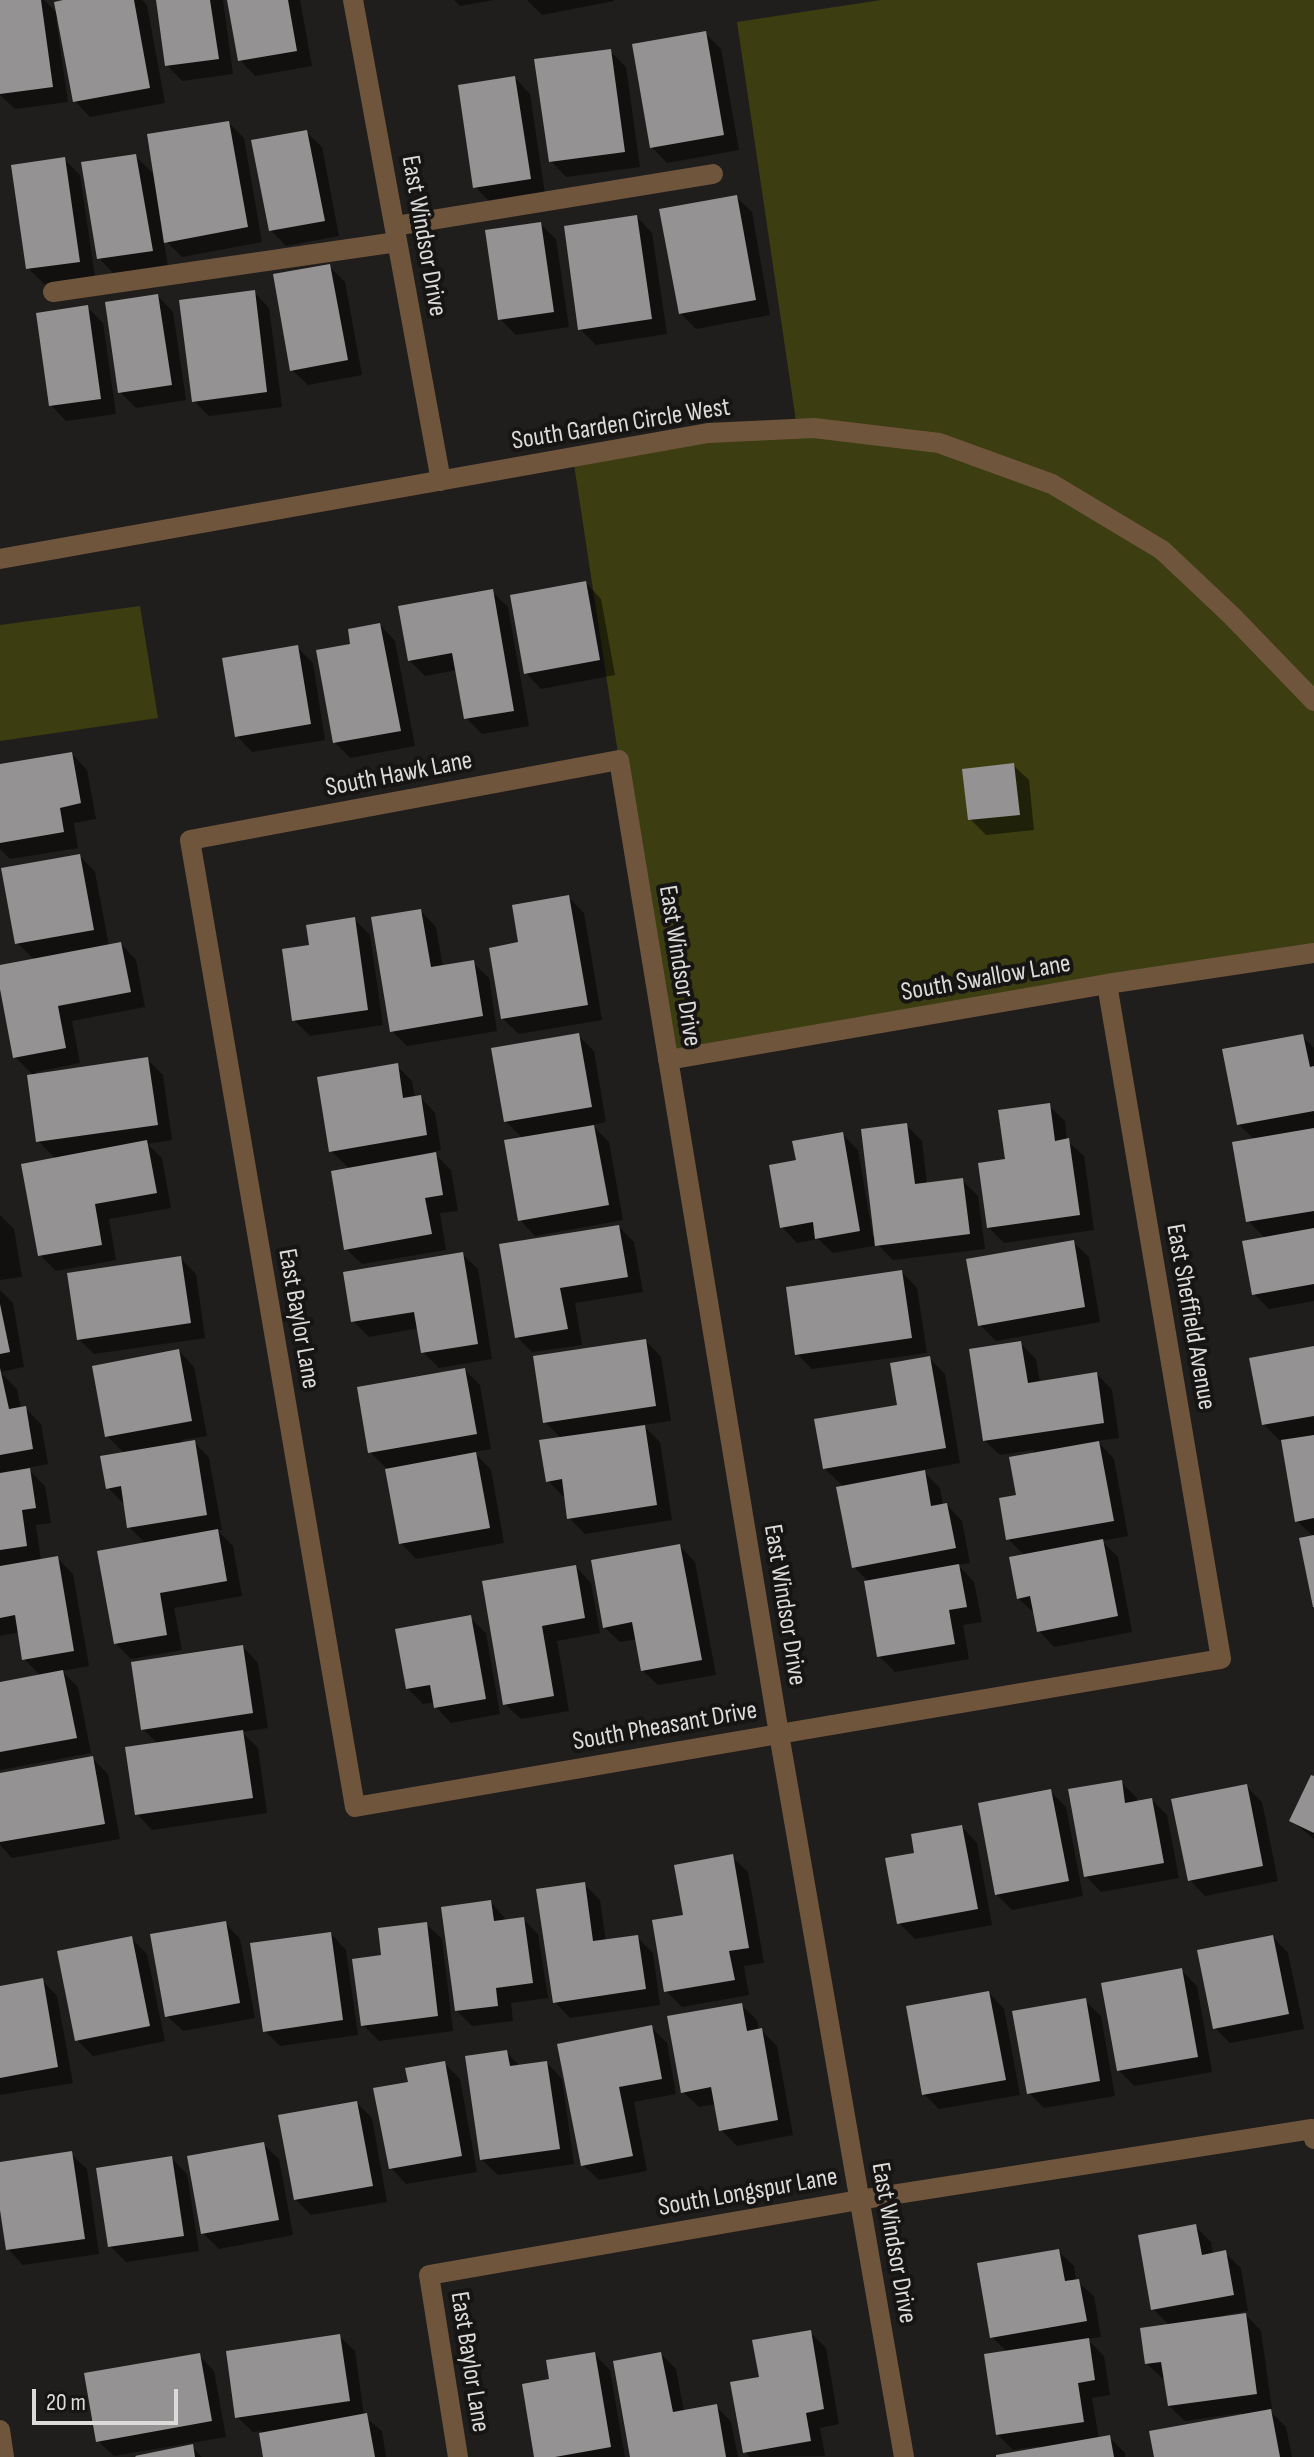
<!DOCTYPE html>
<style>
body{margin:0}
#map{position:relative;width:1314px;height:2457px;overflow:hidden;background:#201e1c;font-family:"Sofia Sans Condensed",sans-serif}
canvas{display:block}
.scale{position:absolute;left:32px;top:2389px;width:146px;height:36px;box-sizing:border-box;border:4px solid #dcdbda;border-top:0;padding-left:10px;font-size:24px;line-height:28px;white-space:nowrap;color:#dcdbda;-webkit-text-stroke:6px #171513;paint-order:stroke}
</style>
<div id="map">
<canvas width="1314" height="2457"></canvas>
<div class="scale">20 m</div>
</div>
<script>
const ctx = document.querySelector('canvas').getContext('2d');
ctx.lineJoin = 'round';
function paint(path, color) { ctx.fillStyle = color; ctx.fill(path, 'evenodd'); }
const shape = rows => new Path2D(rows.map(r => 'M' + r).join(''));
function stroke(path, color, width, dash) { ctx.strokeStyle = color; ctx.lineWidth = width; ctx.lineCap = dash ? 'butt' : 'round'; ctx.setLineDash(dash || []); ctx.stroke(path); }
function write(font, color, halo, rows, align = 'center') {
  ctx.font = font + ' "Sofia Sans Condensed",sans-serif'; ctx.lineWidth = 8; ctx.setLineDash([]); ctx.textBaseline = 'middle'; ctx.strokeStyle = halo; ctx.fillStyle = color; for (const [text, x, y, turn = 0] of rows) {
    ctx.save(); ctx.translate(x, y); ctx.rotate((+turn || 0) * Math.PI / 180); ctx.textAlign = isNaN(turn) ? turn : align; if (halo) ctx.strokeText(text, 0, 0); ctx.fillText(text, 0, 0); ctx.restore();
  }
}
const green = shape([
 [881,0,1314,0,1314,953,668,1060,619,760,573,458,797,428,737,22],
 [140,606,158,718,0,741,0,625]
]);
const shadow = shape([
 [0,0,44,0,59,15,74,0,142,0,147,5,165,103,90,117,75,101,60,19,56,19,68,102,15,109,0,95],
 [158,0,223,0,233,74,182,81,167,65],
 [229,0,300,0,312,66,255,76,240,60],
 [454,0,494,0,460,6],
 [527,0,614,0,614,1,542,15],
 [705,33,721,49,739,150,667,163,652,147],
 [610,51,626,67,640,167,566,177,551,161],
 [515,78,530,94,545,194,491,203,475,187],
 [229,123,244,138,262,242,182,257,163,238,168,266,114,274,99,258,135,156,156,176],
 [306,132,322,147,339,236,286,246,271,230],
 [64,159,80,175,95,277,44,284,28,268],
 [736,197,752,212,770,315,696,329,680,313],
 [637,217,652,233,667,334,596,345,580,329],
 [540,224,556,239,569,327,516,335,500,319],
 [329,266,345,282,362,375,308,385,292,370],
 [254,292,269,308,282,407,209,416,194,401],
 [158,296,173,312,186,400,136,408,120,392],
 [87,307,103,323,116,414,66,421,51,405],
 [586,583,601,599,615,675,541,689,526,673],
 [492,592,508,607,529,726,482,734,466,718,457,670,425,676,409,660],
 [380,625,395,641,415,746,350,758,335,742,352,645],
 [297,647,313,663,325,740,252,752,237,736],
 [72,754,87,770,96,819,74,823,78,848,10,859,0,849,0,766],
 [1013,765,1029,780,1034,830,986,835,970,819],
 [80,856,95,872,109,946,121,944,136,960,145,1007,72,1021,80,1063,36,1072,37,1075,147,1059,163,1075,172,1140,147,1144,162,1158,171,1208,109,1219,116,1260,56,1271,40,1255,57,1160,38,1141,34,1076,15,1057,0,967,35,960,17,943],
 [568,897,584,913,602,1020,519,1034,503,1019,520,944],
 [421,911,436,927,443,967,473,963,489,978,497,1031,407,1046,392,1031],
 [354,919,370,935,383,1025,310,1036,294,1020,311,946],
 [578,1035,594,1051,606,1122,592,1125,609,1142,623,1220,535,1236,520,1220,524,1139,505,1121],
 [1302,1036,1314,1048,1314,1301,1269,1309,1254,1294,1266,1239,1248,1221,1255,1140,1239,1125],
 [397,1066,412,1081,415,1098,420,1097,435,1113,441,1150,433,1152,451,1170,458,1211,440,1213,446,1250,362,1264,346,1249,350,1169,331,1151],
 [1049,1106,1065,1121,1067,1141,1084,1156,1094,1230,1004,1243,988,1227,1008,1161],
 [906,1125,922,1141,927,1184,962,1180,978,1196,985,1249,893,1260,874,1241,874,1246,833,1253,818,1239,797,1243,782,1227,798,1162,842,1134,858,1150,873,1237,876,1236],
 [0,1215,14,1229,22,1277,0,1280],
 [619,1227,634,1242,643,1292,575,1303,582,1345,532,1352,517,1337,502,1246],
 [1073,1242,1089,1257,1100,1322,996,1341,980,1325],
 [462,1254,478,1269,492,1359,439,1368,423,1352,419,1328,369,1337,353,1321],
 [180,1258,196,1274,205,1338,94,1354,79,1339],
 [902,1272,917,1288,927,1353,812,1369,797,1354],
 [0,1290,13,1303,24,1367,0,1372],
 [646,1341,661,1357,671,1421,643,1425,660,1442,672,1520,585,1534,569,1518,566,1496,563,1496,548,1481,562,1439,545,1422],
 [1020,1343,1036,1359,1040,1383,1097,1374,1112,1390,1119,1438,1097,1441,1114,1459,1128,1536,1102,1541,1118,1557,1132,1632,1054,1647,1039,1631,1034,1613,1018,1598,1025,1556,1008,1539,1034,1450,1000,1455,984,1440],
 [1314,1348,1314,1604,1314,1537,1297,1521,1283,1439,1279,1440,1264,1424],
 [179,1351,194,1367,207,1436,182,1440,183,1444,194,1442,209,1458,222,1530,217,1530,233,1546,242,1596,174,1608,182,1650,131,1659,115,1643,146,1544,129,1527,124,1504,108,1488,125,1454,107,1436],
 [929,1358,945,1374,960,1463,922,1470,940,1488,943,1506,947,1505,962,1521,970,1563,958,1565,974,1582,982,1622,963,1625,969,1659,895,1672,879,1656,869,1582,854,1567,844,1487,825,1469,900,1406],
 [465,1370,480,1385,491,1449,474,1452,491,1470,504,1543,416,1559,401,1543,387,1469,370,1452],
 [0,1372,17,1389,21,1409,25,1408,41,1424,48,1464,27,1468,45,1486,51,1523,36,1525,41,1561,57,1558,73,1574,89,1666,62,1671,78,1687,91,1753,0,1770,0,1684,41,1676,24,1659,20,1632,0,1636],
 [680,1546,695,1562,716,1675,658,1685,642,1670,637,1639,620,1642,604,1627],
 [576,1567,591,1583,600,1633,557,1641,569,1711,521,1719,505,1704,484,1583],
 [470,1618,486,1633,500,1714,451,1723,436,1707,435,1702,423,1704,407,1688],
 [243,1647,258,1663,268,1728,242,1732,258,1748,267,1813,152,1830,137,1814,159,1745,143,1729],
 [92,1758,108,1774,120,1839,12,1858,0,1845,0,1775],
 [1314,1778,1314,1839,1291,1820],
 [1121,1782,1137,1798,1137,1802,1152,1800,1167,1815,1179,1878,1101,1892,1086,1876],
 [1246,1786,1262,1802,1278,1881,1205,1896,1190,1880],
 [1050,1791,1066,1807,1083,1896,1012,1910,996,1894],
 [962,1827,977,1843,992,1925,915,1939,899,1923,916,1854],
 [732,1857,748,1872,764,1963,744,1966,749,1995,682,2007,666,1991,685,1916],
 [584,1884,600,1900,606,1942,637,1937,653,1953,660,2005,570,2018,555,2002],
 [491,1902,507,1921,523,1919,538,1934,548,1998,511,2003,513,2021,472,2026,457,2011],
 [225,1923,240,1939,255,2018,183,2031,167,2016],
 [426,1924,442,1939,453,2031,379,2041,363,2025,383,1957],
 [331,1934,346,1950,358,2035,280,2046,265,2031],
 [1273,1937,1288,1953,1304,2029,1230,2043,1215,2028],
 [131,1938,147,1954,165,2041,93,2056,77,2040],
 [1181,1970,1197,1986,1212,2072,1134,2086,1119,2070],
 [42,1980,57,1996,73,2083,0,2095,0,1988],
 [989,1993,1004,2009,1020,2095,939,2109,924,2094],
 [1085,2001,1101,2016,1115,2096,1044,2108,1029,2093],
 [741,2005,757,2020,759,2031,761,2030,777,2046,793,2135,737,2146,721,2130,716,2104,699,2107,683,2092],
 [651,2027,667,2043,676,2094,634,2102,647,2171,599,2180,583,2165,559,2045],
 [506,2052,521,2067,547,2063,562,2079,574,2164,498,2175,482,2160],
 [444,2063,460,2079,477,2172,406,2184,391,2168,410,2083],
 [357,2103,372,2118,387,2202,311,2215,295,2199],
 [263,2144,279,2159,293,2235,219,2249,203,2233],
 [71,2154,87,2169,99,2254,23,2265,8,2249,0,2196,0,2164],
 [171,2158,187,2174,199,2251,126,2262,110,2246],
 [1195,2226,1211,2242,1213,2255,1225,2253,1241,2268,1248,2311,1224,2315,1225,2318,1246,2315,1261,2331,1272,2409,1268,2409,1286,2427,1292,2457,1156,2457,1242,2417,1241,2413,1185,2421,1169,2406,1166,2379,1163,2379,1147,2364,1170,2326,1153,2309],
 [1058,2251,1074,2266,1076,2281,1094,2296,1101,2337,1087,2339,1104,2356,1110,2395,1092,2398,1099,2439,1109,2437,1125,2453,1125,2457,999,2457,1039,2450,1039,2446,1013,2450,997,2434,1008,2353,992,2337],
 [810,2332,826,2348,839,2424,820,2428,825,2456,750,2457,745,2452,761,2379],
 [339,2336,355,2351,364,2416,382,2431,386,2457,265,2457,261,2431,253,2432,237,2417],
 [594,2354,610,2370,625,2457,536,2457,552,2381],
 [661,2354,676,2369,684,2412,716,2406,731,2422,738,2457,632,2457],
 [199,2355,214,2371,226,2437,114,2456,98,2441],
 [192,2447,202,2457,138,2457]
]);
const building = shape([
 [0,0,41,0,53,87,0,94],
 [63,0,134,0,150,88,73,102,54,2],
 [156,0,210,0,219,59,165,66],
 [227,0,288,0,297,51,238,61],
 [706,31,724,135,650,148,632,44],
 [611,49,625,152,549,162,534,59],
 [515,76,531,179,473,188,458,85],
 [229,121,248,227,164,243,147,134],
 [307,130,325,221,269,231,251,140],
 [136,154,153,251,97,259,81,162],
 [65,157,80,262,26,269,11,165],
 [737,195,756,300,679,314,659,209],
 [637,215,652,319,578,330,564,226],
 [541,222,554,312,498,320,485,230],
 [330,264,348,360,290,371,273,274],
 [255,290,267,392,192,402,179,300],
 [158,294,172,385,118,393,105,302],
 [88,305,101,399,49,406,36,313],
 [586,581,600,660,524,674,510,595],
 [493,589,514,711,464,719,452,653,408,661,398,606],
 [380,623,401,731,333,743,316,650,350,644,348,629],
 [298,645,311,724,235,737,222,658],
 [72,752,81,803,60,808,64,832,0,843,0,764],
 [1014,763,1020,815,968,820,962,769],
 [80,854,94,930,15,944,1,868],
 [569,895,588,1005,501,1019,489,948,518,942,512,905],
 [421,909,431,967,474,960,483,1016,390,1032,371,917],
 [355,917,368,1010,292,1021,282,949,309,945,306,925],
 [121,942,131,992,58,1006,66,1048,13,1058,0,989,0,965],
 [579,1033,592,1107,504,1122,491,1048],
 [1303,1034,1310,1067,1314,1066,1314,1111,1237,1125,1222,1049],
 [148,1057,158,1125,36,1142,27,1075],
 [398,1063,403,1098,421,1095,427,1135,329,1152,317,1077],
 [1050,1103,1055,1141,1069,1138,1080,1215,987,1228,978,1163,1005,1159,998,1110],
 [907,1123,915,1184,963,1178,970,1234,875,1246,861,1129],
 [594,1125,609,1205,518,1221,504,1140],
 [1314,1128,1314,1211,1246,1222,1232,1142],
 [843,1132,860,1231,815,1239,813,1222,780,1228,769,1165,796,1160,792,1141],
 [147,1140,157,1193,95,1204,102,1245,38,1256,21,1164],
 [436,1152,443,1195,425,1198,432,1234,344,1250,331,1171],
 [619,1225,628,1277,560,1288,568,1329,515,1338,499,1244],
 [1314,1228,1314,1284,1252,1295,1242,1241],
 [1074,1240,1085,1307,978,1326,966,1259],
 [463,1252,478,1344,421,1353,414,1312,351,1322,343,1272],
 [181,1256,191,1323,77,1340,67,1273],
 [902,1270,912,1338,795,1355,786,1287],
 [0,1304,10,1352,0,1354],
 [646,1339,656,1406,543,1423,533,1356],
 [1021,1341,1028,1383,1097,1372,1104,1423,983,1441,969,1349],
 [1314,1346,1314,1416,1262,1425,1249,1358],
 [179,1349,192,1421,105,1437,92,1366],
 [930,1356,946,1448,823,1469,814,1419,897,1405,890,1363],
 [0,1368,9,1409,26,1406,33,1449,0,1455],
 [465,1368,477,1434,368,1453,357,1387],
 [645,1425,657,1505,567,1519,562,1479,546,1482,539,1440],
 [1314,1435,1314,1518,1295,1522,1281,1440],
 [195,1440,207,1515,127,1528,121,1486,106,1489,100,1456],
 [1099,1441,1114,1521,1006,1540,999,1498,1016,1495,1009,1457],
 [476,1452,490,1528,399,1544,385,1469],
 [30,1468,36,1508,22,1510,27,1546,0,1550,0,1473],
 [925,1470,931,1506,947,1503,956,1548,852,1568,836,1487],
 [218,1529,227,1581,160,1593,167,1635,114,1644,97,1551],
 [1314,1535,1314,1607,1313,1607,1299,1538],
 [1103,1539,1118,1616,1037,1632,1030,1596,1017,1599,1009,1557],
 [680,1544,702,1660,641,1671,632,1622,603,1628,591,1560],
 [58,1556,74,1651,22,1660,15,1615,0,1618,0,1566],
 [959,1564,967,1607,949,1610,955,1644,877,1657,864,1581],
 [576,1565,585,1618,542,1626,554,1696,503,1705,482,1581],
 [471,1615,486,1699,434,1708,430,1685,406,1689,395,1629],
 [243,1645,253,1713,141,1730,131,1662],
 [63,1670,77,1738,0,1752,0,1682],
 [243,1730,253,1798,135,1815,125,1747],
 [93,1756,105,1824,0,1842,0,1773],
 [1311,1775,1314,1776,1314,1833,1289,1821],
 [1122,1780,1125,1803,1152,1798,1164,1863,1084,1877,1068,1789],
 [1247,1784,1263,1866,1188,1881,1171,1799],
 [1051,1789,1069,1881,995,1895,978,1803],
 [962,1825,978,1909,897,1924,885,1858,914,1853,911,1834],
 [733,1854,749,1948,729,1951,735,1980,664,1992,652,1920,683,1915,674,1865],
 [585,1882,593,1941,638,1935,646,1989,553,2003,536,1889],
 [491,1900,494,1921,524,1917,533,1983,496,1988,498,2006,455,2011,441,1907],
 [226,1921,240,2003,165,2017,150,1934],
 [427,1922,438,2016,361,2026,352,1959,381,1955,378,1928],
 [331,1932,343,2020,263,2032,250,1943],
 [1273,1935,1289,2014,1213,2029,1197,1950],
 [132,1936,150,2026,75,2041,57,1951],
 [1182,1968,1198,2057,1117,2071,1101,1983],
 [43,1978,58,2067,0,2078,0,1986],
 [989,1991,1006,2080,922,2095,906,2006],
 [1086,1998,1100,2081,1027,2094,1012,2011],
 [742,2003,747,2031,762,2028,778,2120,719,2131,711,2087,681,2093,667,2016],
 [652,2025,662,2079,619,2087,633,2156,581,2166,557,2044],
 [507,2050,510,2066,547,2061,560,2149,480,2160,465,2056],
 [445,2061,462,2156,389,2169,373,2088,408,2082,405,2068],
 [357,2101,373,2186,294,2200,278,2115],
 [264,2142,279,2220,201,2234,187,2156],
 [72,2151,85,2239,6,2250,0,2210,0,2162],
 [172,2156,184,2236,108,2247,96,2168],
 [1196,2224,1202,2255,1226,2250,1234,2295,1151,2310,1138,2235],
 [1059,2249,1065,2281,1079,2279,1087,2321,990,2338,977,2263],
 [1246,2313,1257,2394,1168,2406,1161,2362,1145,2364,1140,2328],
 [811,2330,824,2409,806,2413,811,2441,743,2453,730,2382,759,2377,752,2340],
 [340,2334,350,2401,235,2418,226,2351],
 [1089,2338,1095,2380,1078,2383,1084,2422,996,2435,984,2354],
 [595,2352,611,2447,555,2457,534,2457,522,2384,549,2379,546,2360],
 [661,2352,673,2412,717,2404,726,2457,630,2457,613,2361],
 [200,2353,212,2421,96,2442,84,2373],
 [1271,2409,1280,2457,1154,2457,1149,2431],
 [367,2413,375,2457,263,2457,259,2433],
 [1110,2435,1114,2457,996,2457,996,2455],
 [193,2444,195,2457,136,2457,135,2456]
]);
const service = shape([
 [395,226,713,174],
 [53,292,397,242]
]);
const minor = shape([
 [353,0,441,481],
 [0,559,708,433,814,428,939,443,1052,484,1162,550,1232,616,1314,701],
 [668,1060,1107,984,1314,953],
 [0,2430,4,2457],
 [458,2457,429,2275,859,2200,1312,2129,1314,2139],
 [904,2457,779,1734,619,760,190,840,355,1807,779,1734,1221,1659,1107,984]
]);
const streetNames = [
 ["East Windsor Drive",423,236,80],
 ["South Garden Circle West",621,425,-9],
 ["South Hawk Lane",399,775,-11],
 ["East Windsor Drive",679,966,81],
 ["South Swallow Lane",986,979,-10],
 ["East Sheffield Avenue",1190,1317,80],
 ["East Baylor Lane",298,1319,80],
 ["East Windsor Drive",784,1605,81],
 ["South Pheasant Drive",665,1727,-10],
 ["South Longspur Lane",748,2193,-10],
 ["East Windsor Drive",893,2243,80],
 ["East Baylor Lane",469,2362,81]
];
paint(green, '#3c3e11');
paint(shadow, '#0007');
paint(building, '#959294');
stroke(service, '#70553d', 20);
stroke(minor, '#70553d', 20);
write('26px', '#dcdbda', '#171513', streetNames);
</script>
